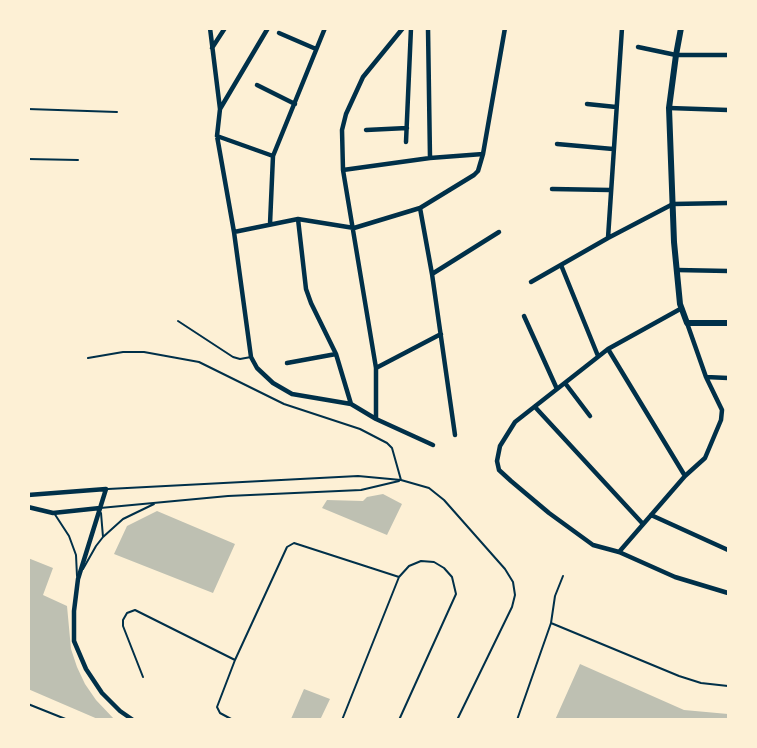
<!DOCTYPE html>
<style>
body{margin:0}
#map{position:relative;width:757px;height:748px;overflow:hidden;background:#fdf0d5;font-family:"Fira Sans Condensed",sans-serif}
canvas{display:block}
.frame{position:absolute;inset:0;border:30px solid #fdf0d5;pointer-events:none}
</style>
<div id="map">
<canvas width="757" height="748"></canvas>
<div class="frame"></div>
</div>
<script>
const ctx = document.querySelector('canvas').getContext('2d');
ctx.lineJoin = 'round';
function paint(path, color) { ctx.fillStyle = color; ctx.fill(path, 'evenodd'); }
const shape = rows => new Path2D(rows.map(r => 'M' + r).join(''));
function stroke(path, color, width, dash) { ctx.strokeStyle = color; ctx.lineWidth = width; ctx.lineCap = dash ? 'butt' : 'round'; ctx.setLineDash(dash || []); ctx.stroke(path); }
const building = shape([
 [383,494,402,504,387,535,322,508,327,500,363,501,367,497],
 [157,511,235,544,213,593,114,554,127,526],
 [28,558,53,568,43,595,67,606,71,649,77,667,85,684,96,700,115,720,100,720,28,689],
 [580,664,684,710,728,714,728,720,555,720],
 [304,689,330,699,320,720,291,719]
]);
const service = shape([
 [28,109,117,112],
 [28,159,78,160],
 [178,321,233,357,240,359,251,357],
 [88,358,123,352,144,352,199,362,284,404,360,429,387,443,392,448,401,480],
 [108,489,358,476,401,480,429,488,444,500,505,569,513,582,515,595,512,607,457,720],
 [100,508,228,496,361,490,399,481],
 [54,513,69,536,76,555,77,576],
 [101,513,103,537],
 [83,569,96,546,103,537,123,519,154,504],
 [399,577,409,566,421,561,434,562,444,568,452,577,456,594,399,720],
 [551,623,555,596,563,576],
 [143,677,123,626,123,620,127,613,135,610,235,660],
 [28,704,68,720],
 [233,720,220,713,217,707,235,660,287,547,294,543,399,577,342,720],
 [517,720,551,623,679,676,701,683,728,686]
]);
const minor = shape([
 [210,28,220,109,217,136,234,232,298,219,354,228,420,208,474,175,478,171,483,154,505,28],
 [428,28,430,158],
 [279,33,316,49],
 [638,47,676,55,728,55],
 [212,48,225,28],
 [257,85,295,104],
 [587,104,616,107],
 [669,108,728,110],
 [220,109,268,28],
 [366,130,407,128],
 [217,136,273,156],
 [406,142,411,28],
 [557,144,613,149],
 [343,170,430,158,483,154],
 [552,189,610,190],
 [420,208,432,274,455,435],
 [298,219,306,289,311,303,336,354,351,404],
 [270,224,273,156,325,28],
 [234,232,251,357,257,368,273,383,292,394,351,404,376,419,433,445],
 [608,238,622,28],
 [561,265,598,356],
 [677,270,728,271],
 [432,274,499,232],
 [531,282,608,238,673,204,728,203],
 [682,308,608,349,515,422,500,446,497,461,499,470,511,481,549,513,593,545,619,552,675,577,728,593],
 [524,316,557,389],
 [608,349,685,476],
 [287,363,336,354],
 [376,368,441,334],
 [706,377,728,378],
 [565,383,590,416],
 [535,407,643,524],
 [376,419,376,368,343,170,342,130,346,114,363,77,403,28],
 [28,495,106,489,78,579,74,611,74,641,86,669,102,693,120,711,133,720],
 [28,507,53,513,100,508],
 [651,515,728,550],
 [619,552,685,476,705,458,721,420,722,410,706,377,687,323]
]);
const tertiary = shape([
 [681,28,676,55,669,108,674,242,680,304,687,323,728,323]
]);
paint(building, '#bec0b2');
stroke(service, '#003049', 2);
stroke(minor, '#003049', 4.5);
stroke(tertiary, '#003049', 6);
</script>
